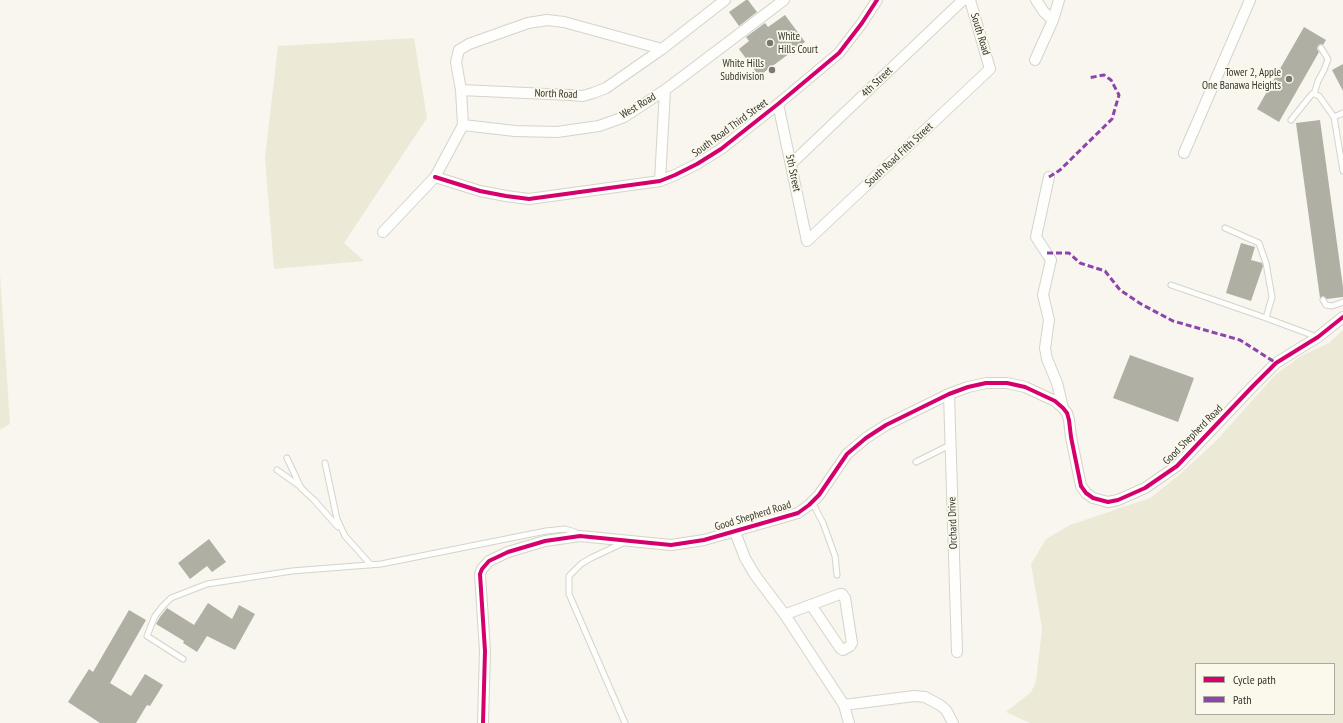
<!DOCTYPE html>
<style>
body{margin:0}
#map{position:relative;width:1343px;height:723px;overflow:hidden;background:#f8f6ee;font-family:"PT Sans Narrow",sans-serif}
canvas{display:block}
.legend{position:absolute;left:1195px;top:663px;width:140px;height:52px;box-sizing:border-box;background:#fbf9eb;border:1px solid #abaaa0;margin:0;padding:5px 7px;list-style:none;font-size:12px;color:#34342f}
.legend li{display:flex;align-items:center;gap:8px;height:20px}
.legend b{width:20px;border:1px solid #abaaa0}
</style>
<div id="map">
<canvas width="1343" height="723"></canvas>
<ul class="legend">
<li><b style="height:5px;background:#d6006c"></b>Cycle path</li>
<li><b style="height:5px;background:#8e44ad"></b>Path</li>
</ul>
</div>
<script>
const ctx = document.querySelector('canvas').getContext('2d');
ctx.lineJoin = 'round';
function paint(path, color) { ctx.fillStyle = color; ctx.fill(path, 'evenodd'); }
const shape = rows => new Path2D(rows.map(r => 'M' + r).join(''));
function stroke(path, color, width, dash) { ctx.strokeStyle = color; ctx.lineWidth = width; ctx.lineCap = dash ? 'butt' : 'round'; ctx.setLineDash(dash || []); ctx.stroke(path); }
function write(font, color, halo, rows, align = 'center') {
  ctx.font = font + ' "PT Sans Narrow",sans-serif'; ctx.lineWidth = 3.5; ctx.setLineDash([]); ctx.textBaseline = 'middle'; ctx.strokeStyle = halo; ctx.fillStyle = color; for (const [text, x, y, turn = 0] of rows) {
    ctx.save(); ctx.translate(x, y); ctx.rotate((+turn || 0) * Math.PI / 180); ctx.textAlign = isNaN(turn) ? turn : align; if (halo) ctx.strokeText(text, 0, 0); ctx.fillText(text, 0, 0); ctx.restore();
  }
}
const green = shape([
 [414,38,427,118,344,243,364,261,274,269,265,158,278,46],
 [0,273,10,424,0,430],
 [1343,330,1343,723,1030,723,1006,712,1031,692,1036,682,1042,628,1031,564,1046,539,1070,525,1150,498,1178,476,1215,442,1275,375,1301,356,1329,343],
 [1196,664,1334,664,1334,714,1196,714]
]);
const building = shape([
 [746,0,748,0,757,12,739,26,729,12],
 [785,15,805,42,759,76,739,49,749,41,746,37,765,23,768,27],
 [1304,27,1326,40,1323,45,1320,44,1318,46,1317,49,1319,52,1279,122,1257,109],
 [1343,64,1343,91,1332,70],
 [1320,120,1343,287,1343,297,1327,299,1323,296,1320,298,1296,123],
 [1241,243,1255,247,1251,260,1262,263,1263,266,1251,301,1226,293],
 [1130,355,1194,378,1178,422,1113,398],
 [209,539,226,562,212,572,207,566,190,579,178,563],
 [208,603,232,619,239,605,255,614,235,650,207,636,197,652,183,643,184,641,156,624,160,617,167,608,194,625],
 [129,610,146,620,110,683,131,696,145,674,163,685,150,706,147,705,136,723,100,723,68,702,89,669,93,672]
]);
const lane = shape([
 [1314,94,1319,96,1334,117,1343,171],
 [1334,117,1343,113],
 [1291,120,1312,94,1314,94,1318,81,1324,70,1328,59,1321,48],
 [1225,228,1259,243,1266,263,1272,297,1266,318],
 [1171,285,1266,318,1317,337],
 [1323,300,1326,305,1332,306,1343,302],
 [287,458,301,488,314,500,338,527],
 [916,462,950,445],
 [325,463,337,519,345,536,371,565],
 [277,470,301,487],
 [812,502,823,523,835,556,837,575],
 [625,542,591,558,581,564,569,576,569,594,625,723],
 [183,659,147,636,155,616,162,607,171,598,207,584,292,571,381,564,546,531,565,529,575,532,580,536]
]);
const street = shape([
 [1036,0,1044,12,1053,20],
 [1035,60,1053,20,1059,0],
 [461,90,570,95,583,96,593,93,606,88,662,49,725,0],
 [778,104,807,241],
 [463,125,515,131,557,132,599,126,624,117,665,90,784,0],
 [1184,153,1250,0],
 [791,164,963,0],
 [435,177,480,191,506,196,529,199,660,181,675,175,697,164,721,149,778,104,839,53,862,23,877,0],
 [1049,177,1036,237,1051,260,1043,295,1049,320,1045,348,1047,359,1057,383,1063,408],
 [660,181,665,90],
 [383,232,435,177,463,125,461,90,456,62,459,50,469,44,528,23,547,20,564,22,662,49],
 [807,241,990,69,970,0],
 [949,394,957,652],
 [735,532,745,558,755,575,785,615,844,705,849,723],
 [785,615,789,613,840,594,842,594,845,598,852,643,850,646,843,650,840,648,811,605],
 [844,705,914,696,925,697,940,705,946,710,953,723],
 [483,723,485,651,480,574,482,569,489,561,508,552,545,541,580,536,671,545,704,540,798,513,809,505,819,495,847,454,866,438,886,425,949,394,968,387,986,383,1007,383,1025,387,1055,401,1063,408,1067,413,1069,420,1071,437,1081,486,1086,493,1093,498,1108,502,1118,500,1145,488,1177,466,1253,386,1276,363,1318,337,1343,317]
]);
const quiet = shape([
 [1049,177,1060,170,1112,119,1119,95,1111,80,1104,75,1088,78],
 [1047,253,1069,253,1080,263,1105,271,1120,290,1141,304,1173,321,1240,340,1276,363]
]);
const cycleway = shape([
 [435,177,480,191,506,196,529,199,660,181,675,175,697,164,721,149,778,104,839,53,862,23,877,0],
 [483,723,485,651,480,574,482,569,489,561,508,552,545,541,580,536,671,545,704,540,798,513,809,505,819,495,847,454,866,438,886,425,949,394,968,387,986,383,1007,383,1025,387,1055,401,1063,408,1067,413,1069,420,1071,437,1081,486,1086,493,1093,498,1108,502,1118,500,1145,488,1177,466,1253,386,1276,363,1318,337,1343,317]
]);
const markers = [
 [770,43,4,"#797872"],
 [772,70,4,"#797872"],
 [1289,79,4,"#797872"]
];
const streetNames = [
 ["South Road",980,34,73],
 ["4th Street",877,82,-44],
 ["North Road",556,94,2],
 ["West Road",638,106,-31],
 ["South Road Third Street",730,128,-36],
 ["South Road Fifth Street",899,155,-43],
 ["5th Street",793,173,78],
 ["Good Shepherd Road",1193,435,-45],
 ["Good Shepherd Road",753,516,-17],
 ["Orchard Drive",953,523,-92]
];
const poiNames = [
 ["White",778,37,"left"],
 ["Hills Court",778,50,"left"],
 ["White Hills",764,64],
 ["Subdivision",764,77],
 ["Tower 2, Apple",1281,73],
 ["One Banawa Heights",1281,86]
];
paint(green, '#ecead7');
paint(building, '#b0afa4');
stroke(lane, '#d4d3cd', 7);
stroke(street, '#d4d3cd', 12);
stroke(lane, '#fefefc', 5);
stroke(street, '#fefefc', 10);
stroke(quiet, '#8e44ad', 3, [6, 3]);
stroke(cycleway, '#d6006c', 4);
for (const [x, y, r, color] of markers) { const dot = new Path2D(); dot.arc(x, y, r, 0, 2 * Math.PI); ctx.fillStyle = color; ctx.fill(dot); stroke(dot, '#fbf9eb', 1.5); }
write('11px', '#34342f', '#fbf9eb', streetNames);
write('11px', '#34342f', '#fbf9eb', poiNames, 'right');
</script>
